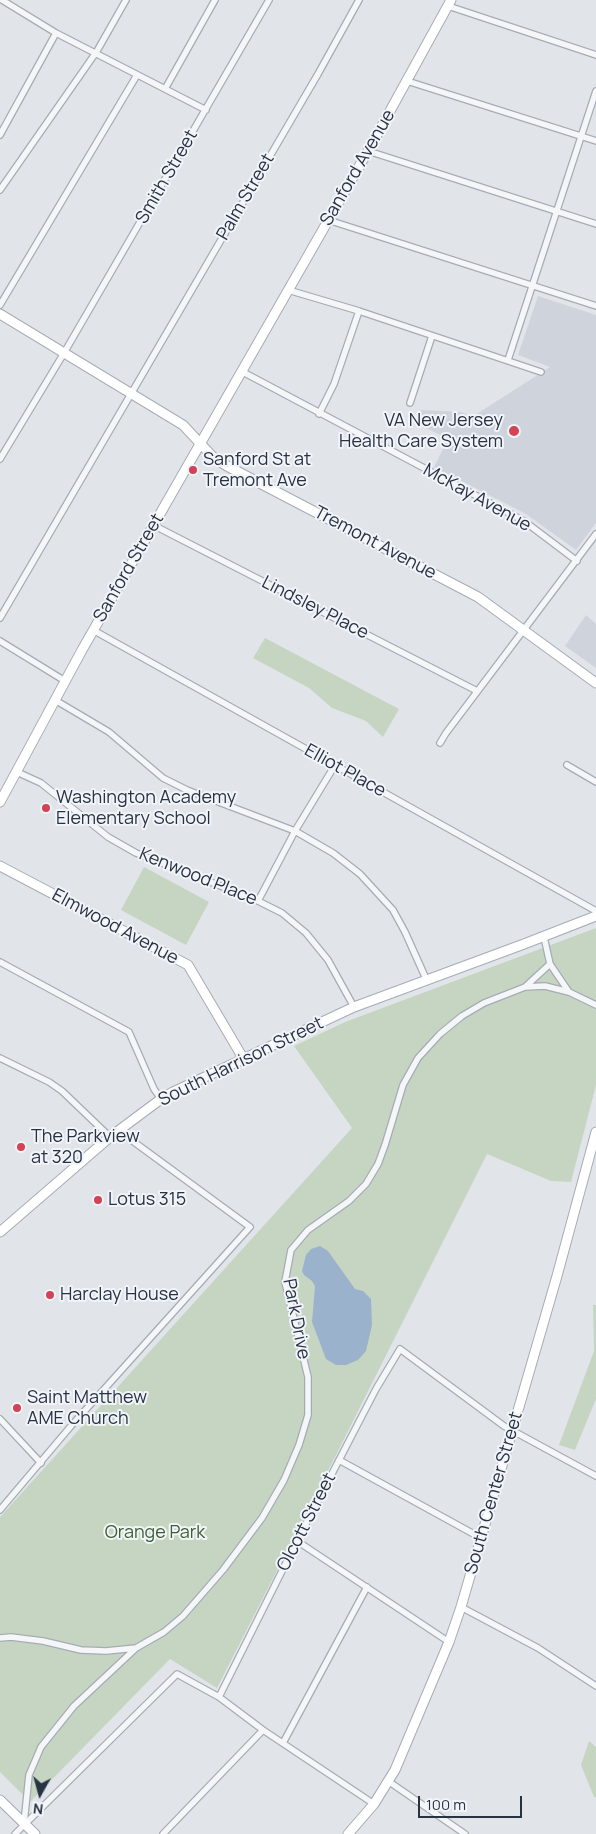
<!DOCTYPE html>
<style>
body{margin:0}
#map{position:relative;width:596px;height:1834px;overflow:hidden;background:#e1e5ea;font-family:Manrope,sans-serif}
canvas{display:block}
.north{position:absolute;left:15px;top:1769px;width:50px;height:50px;-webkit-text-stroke:4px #f1f4f8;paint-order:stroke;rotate:187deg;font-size:14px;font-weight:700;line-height:20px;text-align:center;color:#293243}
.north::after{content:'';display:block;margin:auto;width:18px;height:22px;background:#293243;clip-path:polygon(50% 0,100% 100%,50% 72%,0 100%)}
.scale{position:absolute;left:418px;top:1796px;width:104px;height:22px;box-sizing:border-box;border:2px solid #293243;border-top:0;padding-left:6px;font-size:15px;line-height:18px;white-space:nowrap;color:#293243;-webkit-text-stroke:4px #f1f4f8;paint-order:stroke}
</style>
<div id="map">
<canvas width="596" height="1834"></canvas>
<div class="north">N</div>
<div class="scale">100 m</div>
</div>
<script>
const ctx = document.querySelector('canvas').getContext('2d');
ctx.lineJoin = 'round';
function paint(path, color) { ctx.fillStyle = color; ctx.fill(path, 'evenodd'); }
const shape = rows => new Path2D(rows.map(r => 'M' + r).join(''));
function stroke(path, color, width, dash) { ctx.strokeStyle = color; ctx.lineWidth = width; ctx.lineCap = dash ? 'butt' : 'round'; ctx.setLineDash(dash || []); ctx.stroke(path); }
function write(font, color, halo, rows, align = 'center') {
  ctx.font = font + ' Manrope,sans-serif'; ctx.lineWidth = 4; ctx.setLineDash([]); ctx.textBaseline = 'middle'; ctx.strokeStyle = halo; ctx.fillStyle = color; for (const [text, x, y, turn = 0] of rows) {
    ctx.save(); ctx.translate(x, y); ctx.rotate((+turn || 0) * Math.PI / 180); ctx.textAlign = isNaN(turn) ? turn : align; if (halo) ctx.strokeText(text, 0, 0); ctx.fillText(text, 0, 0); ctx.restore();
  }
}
const built = shape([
 [538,296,596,315,596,523,576,550,526,514,434,467,448,439,416,423,421,410,462,412,472,417,550,367,518,355],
 [586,615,596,624,596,668,565,646]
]);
const green = shape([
 [265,638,399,709,383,737,366,721,332,708,309,688,253,658],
 [144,867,209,902,186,945,121,910],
 [596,928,596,1085,571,1182,551,1181,487,1154,338,1451,217,1688,170,1659,30,1802,0,1772,0,1517,352,1128,294,1046,345,1022],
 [593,1305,596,1305,596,1399,575,1450,559,1445,594,1351],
 [589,1741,596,1747,596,1797,594,1797,581,1765]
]);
const water = shape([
 [320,1246,328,1251,355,1289,363,1291,371,1299,372,1325,366,1351,358,1360,346,1365,336,1365,326,1359,312,1322,315,1286,312,1281,304,1275,302,1271,306,1255,311,1249]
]);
const street = shape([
 [2,0,56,33,206,110],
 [448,6,596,55],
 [407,81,596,141],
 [165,89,215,0],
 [0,135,56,33],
 [368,151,596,224],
 [0,190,97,51,126,0],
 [328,220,596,306],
 [288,290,359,311,541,372],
 [0,305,137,75],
 [508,360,596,91],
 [241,371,524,521,577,561],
 [410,403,432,336],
 [319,414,334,384,359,311],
 [0,459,64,353,269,0],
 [153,525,477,691],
 [0,618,318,74,359,0],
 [93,630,596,911],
 [0,641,65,681],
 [55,700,109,732,163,778,187,790,295,831,333,853,360,874,393,910,405,932,427,981],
 [440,743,446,733,596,534],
 [567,765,596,782],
 [17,772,41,783,108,837,136,853,254,899,282,913,306,933,328,960,354,1007],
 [258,901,295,831,335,765],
 [544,937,550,964,569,992],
 [0,962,129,1032,154,1089,161,1099],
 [525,987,550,964],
 [0,1058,49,1082,62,1091,110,1137],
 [0,1419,41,1463],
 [339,1460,481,1538],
 [0,1510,71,1426,250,1227,119,1131],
 [297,1541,449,1642],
 [461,1607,538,1648,596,1686],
 [0,1638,11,1637,43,1641,81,1650,106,1651,136,1648,164,1632,183,1616,223,1570,262,1518,284,1480,299,1445,308,1415,308,1377,285,1282,291,1250,308,1230,349,1201,366,1184,378,1164,385,1145,403,1085,418,1058,440,1034,462,1016,484,1003,525,987,545,986,569,992,596,1005],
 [219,1697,297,1541,376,1389,400,1349,504,1426,596,1476],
 [283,1743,367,1587],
 [388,1781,465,1834],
 [24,1823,29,1775,41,1747,74,1706,135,1649],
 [15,1834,177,1674,219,1697,263,1730,374,1804],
 [163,1834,263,1730]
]);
const secondary = shape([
 [0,314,183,425,213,457,227,466,478,597,596,683],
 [0,802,82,650,368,151,451,0],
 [0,866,188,965,243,1058],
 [0,1232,110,1137,161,1099,173,1092,354,1007,524,944,596,916],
 [348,1834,374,1804,395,1770,449,1642,461,1607,557,1276,596,1132]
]);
const primary = shape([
 [0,1800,35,1834]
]);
const markers = [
 [514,431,6,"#d44255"],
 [193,470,5,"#d44255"],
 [46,808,5,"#d44255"],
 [21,1147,5,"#d44255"],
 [98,1200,5,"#d44255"],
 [50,1295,5,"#d44255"],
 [17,1408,5,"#d44255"]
];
const streetNames = [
 ["Sanford Avenue",358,168,-60],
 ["Smith Street",167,177,-60],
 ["Palm Street",246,197,-60],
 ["McKay Avenue",477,498,29],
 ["Tremont Avenue",375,543,28],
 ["Sanford Street",129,568,-60],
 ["Lindsley Place",315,608,27],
 ["Elliot Place",345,771,29],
 ["Kenwood Place",198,877,22],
 ["Elmwood Avenue",115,927,28],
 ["South Harrison Street",241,1062,-26],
 ["Park Drive",296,1319,79],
 ["South Center Street",494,1493,-74],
 ["Olcott Street",307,1522,-63]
];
const poiNames = [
 ["VA New Jersey",503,421,"right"],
 ["Health Care System",503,442,"right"],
 ["Sanford St at",203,460],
 ["Tremont Ave",203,481],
 ["Washington Academy",56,798],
 ["Elementary School",56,819],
 ["The Parkview",31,1137],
 ["at 320",31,1158],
 ["Lotus 315",108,1200],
 ["Harclay House",60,1295],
 ["Saint Matthew",27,1398],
 ["AME Church",27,1419]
];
const parkNames = [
 ["Orange Park",155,1533]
];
paint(built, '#cfd4dc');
paint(green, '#c6d5c2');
paint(water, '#9bb2cc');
stroke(street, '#a6acb5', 8);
stroke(secondary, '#a6acb5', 11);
stroke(primary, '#a0a9b7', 11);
stroke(street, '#f4f6f8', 5.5);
stroke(secondary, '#fff', 9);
stroke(primary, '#fff', 9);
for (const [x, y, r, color] of markers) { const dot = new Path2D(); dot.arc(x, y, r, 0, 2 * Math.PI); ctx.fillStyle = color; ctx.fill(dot); stroke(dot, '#f1f4f8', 2); }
write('18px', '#293243', '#f1f4f8', streetNames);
write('18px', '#293243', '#f1f4f8', poiNames, 'left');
write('18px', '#3d5f35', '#f1f4f8', parkNames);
</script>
